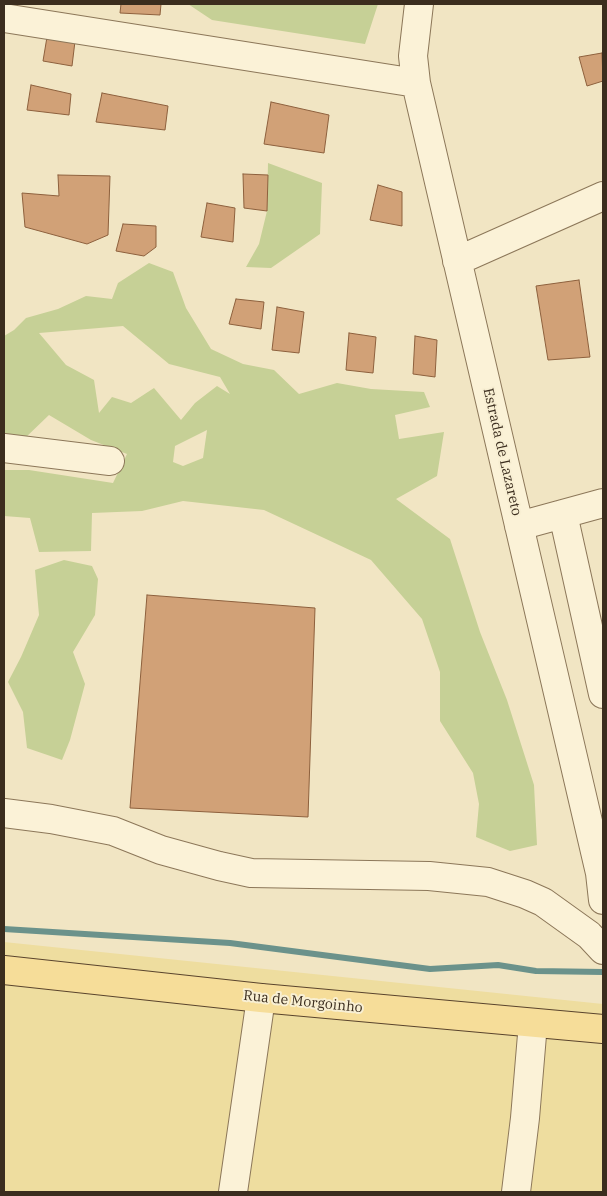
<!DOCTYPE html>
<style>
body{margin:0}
#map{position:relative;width:607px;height:1196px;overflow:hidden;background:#f1e5c3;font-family:"IBM Plex Serif",serif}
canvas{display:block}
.frame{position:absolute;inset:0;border:5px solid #3b2d1e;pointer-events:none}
</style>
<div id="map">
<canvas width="607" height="1196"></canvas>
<div class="frame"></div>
</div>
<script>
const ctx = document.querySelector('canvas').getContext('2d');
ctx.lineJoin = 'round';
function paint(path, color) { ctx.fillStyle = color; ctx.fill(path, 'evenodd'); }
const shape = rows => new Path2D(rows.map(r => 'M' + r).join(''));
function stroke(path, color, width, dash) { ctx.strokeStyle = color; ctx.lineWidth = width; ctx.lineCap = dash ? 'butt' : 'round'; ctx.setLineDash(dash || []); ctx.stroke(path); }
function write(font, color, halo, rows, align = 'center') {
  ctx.font = font + ' "IBM Plex Serif",serif'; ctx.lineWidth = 4; ctx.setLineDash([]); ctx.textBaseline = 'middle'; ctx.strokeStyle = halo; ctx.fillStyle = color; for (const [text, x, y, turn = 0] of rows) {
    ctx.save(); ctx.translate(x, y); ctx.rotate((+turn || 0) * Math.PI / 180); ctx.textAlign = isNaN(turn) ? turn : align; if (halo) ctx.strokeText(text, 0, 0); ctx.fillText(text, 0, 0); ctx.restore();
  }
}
const green = shape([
 [188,4,378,4,365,44,212,20],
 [268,163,322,183,320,234,271,268,246,267,259,244,267,211],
 [149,263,173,272,186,308,211,349,243,364,274,370,299,394,337,383,371,389,424,392,430,407,395,415,399,439,444,432,437,476,396,499,450,539,480,632,507,700,534,785,537,845,510,851,476,837,479,804,473,773,440,721,440,672,422,619,371,560,264,510,183,501,142,511,92,513,91,551,39,552,30,518,4,516,4,470,29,470,113,483,127,454,91,440,49,415,23,440,4,450,4,336,14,330,26,318,58,309,86,296,112,299,118,283],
 [123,326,169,364,220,377,230,394,217,386,195,403,181,420,154,388,131,403,112,397,99,413,94,380,66,365,39,333],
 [207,430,203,458,183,466,173,462,175,446],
 [64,560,92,566,98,579,95,615,73,652,85,684,70,740,62,760,27,748,23,712,8,682,21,657,39,615,35,570]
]);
const sand = shape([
 [4,942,603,1004,603,1192,4,1192]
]);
const stream = shape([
 [4,929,230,943,430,969,498,965,536,971,603,972]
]);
const building = shape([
 [121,4,161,4,160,15,120,13,121,4],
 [48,31,76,33,72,66,43,61,48,31],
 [602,53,603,81,587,86,579,57,602,53],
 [31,85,71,94,69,115,27,110,31,85],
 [102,93,168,106,165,130,96,122,102,93],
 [271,102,329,115,324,153,264,144,271,102],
 [243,174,268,175,267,211,244,208,243,174],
 [58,175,110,176,108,235,87,244,25,227,22,193,59,196,58,175],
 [378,185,402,192,402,226,370,220,378,185],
 [207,203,235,208,233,242,201,237,207,203],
 [123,224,156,226,156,247,144,256,116,251,123,224],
 [579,280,590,357,548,360,536,286,579,280],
 [236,299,264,302,261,329,229,324,236,299],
 [277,307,304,312,299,353,272,350,277,307],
 [349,333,376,337,373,373,346,370,349,333],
 [415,336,437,340,435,377,413,374,415,336],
 [147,595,315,608,308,817,130,808,147,595]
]);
const minor = shape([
 [419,4,413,56,416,83,600,873,603,900],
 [4,18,416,83],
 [457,261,603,196],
 [4,448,110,461],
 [563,514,603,694],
 [519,526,603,503],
 [4,813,51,819,113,831,161,850,219,866,251,873,429,876,488,882,525,894,543,902,589,935,603,950],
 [233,1192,261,998],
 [516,1192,525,1118,533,1023]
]);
const major = shape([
 [4,970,261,998,603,1029]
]);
const streetNames = [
 ["Estrada de Lazareto",502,452,77],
 ["Rua de Morgoinho",303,1002,6]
];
paint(green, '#c6d096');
paint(sand, '#eedd9f');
stroke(stream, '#6b928b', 6);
paint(building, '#d1a177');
stroke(building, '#8d603d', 1);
stroke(minor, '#8c7759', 30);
stroke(major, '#5a442d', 30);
stroke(minor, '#fbf2d7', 28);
stroke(major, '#f6dd99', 28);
write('14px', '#3b2d1e', '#f8efd3', streetNames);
</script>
